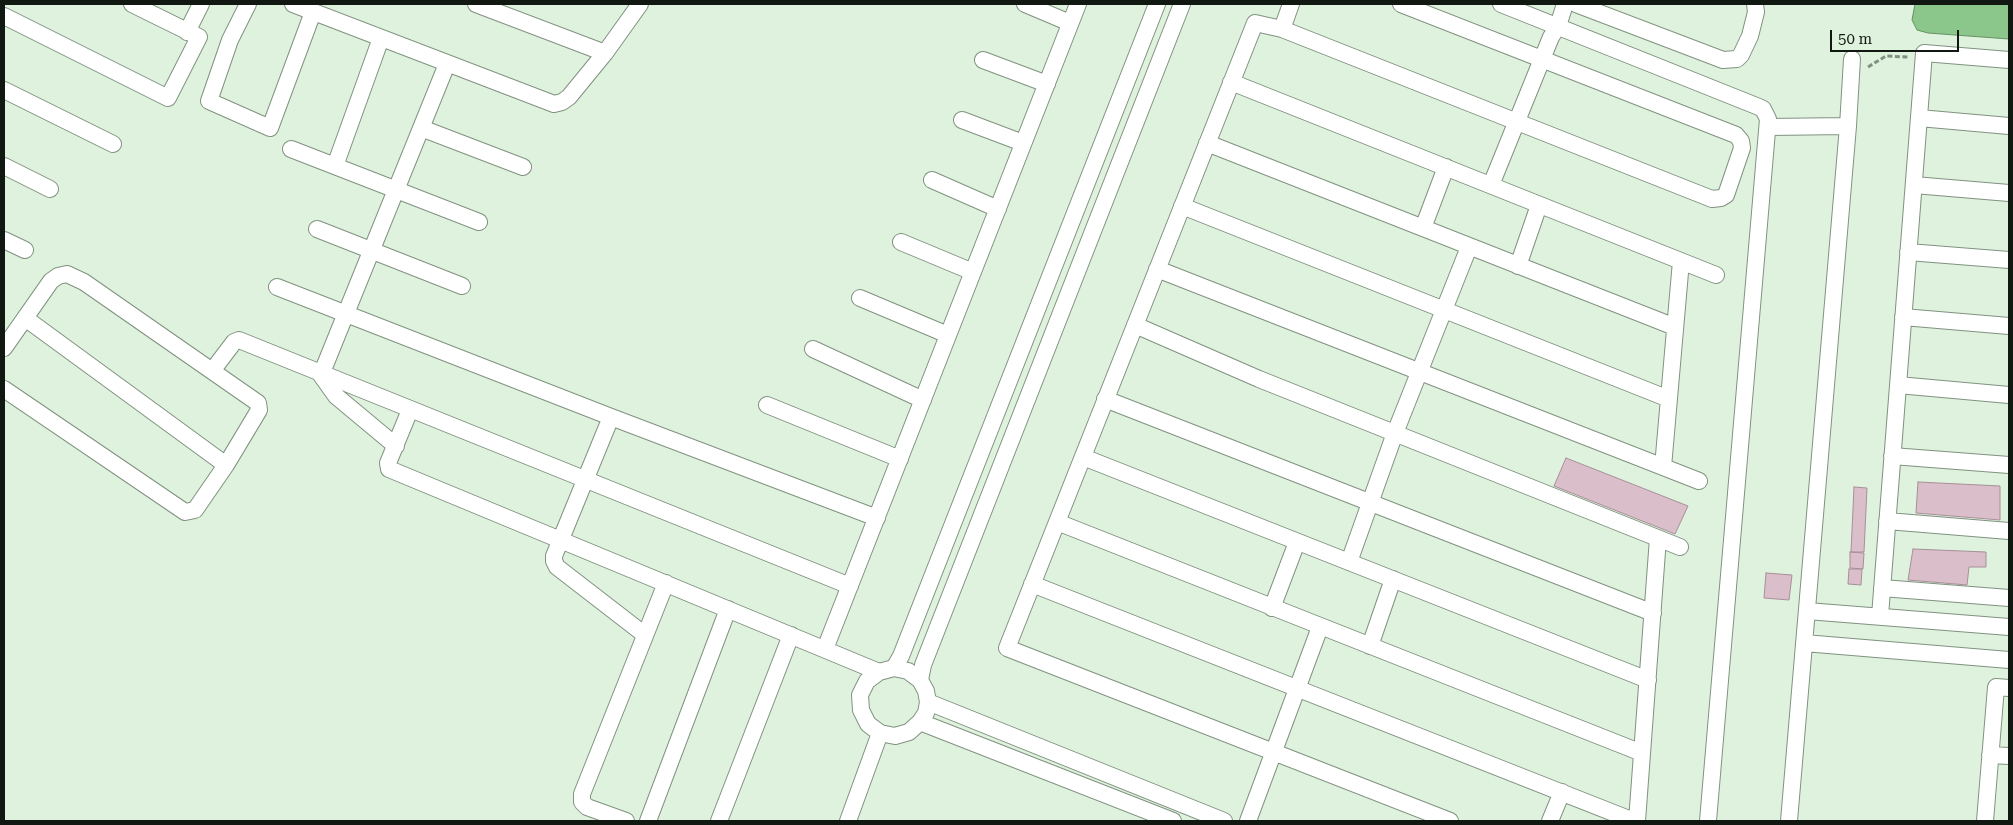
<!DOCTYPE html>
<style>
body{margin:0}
#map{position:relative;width:2013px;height:825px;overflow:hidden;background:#def2dd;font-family:"Roboto Serif",serif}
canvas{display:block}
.frame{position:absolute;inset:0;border:5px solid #111811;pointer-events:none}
.scale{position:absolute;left:1830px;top:30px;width:129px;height:22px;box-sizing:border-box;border:2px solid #111811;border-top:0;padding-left:6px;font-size:15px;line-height:18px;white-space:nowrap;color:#111811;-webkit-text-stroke:4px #def2dd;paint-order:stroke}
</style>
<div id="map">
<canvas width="2013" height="825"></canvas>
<div class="frame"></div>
<div class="scale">50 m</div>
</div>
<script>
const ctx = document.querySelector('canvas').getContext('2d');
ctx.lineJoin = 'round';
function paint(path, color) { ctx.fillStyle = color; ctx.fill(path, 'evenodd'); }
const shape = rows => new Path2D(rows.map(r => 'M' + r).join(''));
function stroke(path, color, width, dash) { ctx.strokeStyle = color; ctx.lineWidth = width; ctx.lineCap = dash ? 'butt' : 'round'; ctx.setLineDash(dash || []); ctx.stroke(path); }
const water = shape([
 [1915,4,2009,4,2009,39,1928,33,1917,30,1912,20,1915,4]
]);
const building = shape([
 [1566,458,1688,506,1675,534,1554,486,1566,458],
 [1918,482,2000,486,2000,520,1916,513,1918,482],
 [1854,487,1867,488,1864,552,1851,552,1854,487],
 [1913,549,1986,552,1986,567,1969,567,1967,585,1908,580,1913,549],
 [1850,552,1864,553,1863,569,1850,568,1850,552],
 [1849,569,1862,569,1861,585,1848,584,1849,569],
 [1766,573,1792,575,1789,600,1764,598,1766,573]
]);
const path = shape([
 [1868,67,1886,56,1908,57]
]);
const street = shape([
 [248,4,230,40,209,101,270,128,313,12],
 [293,4,554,104,562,102,569,97,605,53,640,4],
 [476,4,605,53],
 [1025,4,1070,23],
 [1401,4,1736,135,1741,141,1742,148,1726,195,1721,198,1712,199,1282,29,1255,23,1007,648,1450,821],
 [1501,4,1759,107,1763,109,1768,119,1708,821],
 [1576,4,1723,60,1737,59,1741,55,1750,36,1756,12,1755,4],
 [4,16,168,98,199,37,132,4],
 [1282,29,1291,4],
 [187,32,201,4],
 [983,60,1047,84],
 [1231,82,1716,275],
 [4,90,113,144],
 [1919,118,2009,126],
 [962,120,1023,143],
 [1768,127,1848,126,1852,59],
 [421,128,523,167],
 [1207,143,1675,327],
 [291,149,479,222],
 [4,166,50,189],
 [335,166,381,38],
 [932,180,998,209],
 [1491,185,1551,37,1558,26,1565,4],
 [1914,185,2009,193],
 [1182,206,1669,399],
 [1423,228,1446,167],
 [317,229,462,286],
 [4,240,25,250],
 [901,242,973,272],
 [1908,252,2009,260],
 [1518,266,1539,205],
 [1157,269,1699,481],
 [277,287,611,417,877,518],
 [860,298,948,335],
 [1903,317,2009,326],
 [25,318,226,465],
 [1135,325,1259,379,1680,547],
 [4,348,51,281,58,276,67,274,84,282,258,403,259,410,226,465,195,510,185,512,4,389],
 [813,349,923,400],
 [212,371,234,342,239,340,850,586],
 [1898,385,2009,395],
 [1105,399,1653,613],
 [767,405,900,459],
 [410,410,388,463,389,469,879,672,894,668,908,671,920,680,926,691,928,702,926,713,920,722,909,732,895,736,880,733,868,724,861,710,860,695,867,681,879,672],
 [611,417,554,556,554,561,557,567,645,635],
 [396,446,336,396,321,375,447,64],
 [1892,456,2009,465],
 [1083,457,1648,680],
 [1663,467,1681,261],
 [1887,521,2009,531],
 [1057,522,1642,753],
 [1349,562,1395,433,1469,247],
 [1032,584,1634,821],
 [1882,588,2009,598],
 [1272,608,1297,542],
 [1807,611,2009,627],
 [1880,616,1924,53,2009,60],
 [1804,643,2009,660],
 [1370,646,1393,579],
 [825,649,1078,4],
 [894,668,901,656,1157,4],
 [920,680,923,665,1182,4],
 [928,702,1224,821],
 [920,722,1173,821],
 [1990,755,2009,756],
 [626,821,587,807,582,802,582,794,666,583],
 [648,821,728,609],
 [719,821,791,635],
 [848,821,880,733],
 [1248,821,1320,627],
 [1550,821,1562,792],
 [1637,821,1658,538],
 [1789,821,1848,126],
 [1985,821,1996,687,2009,688]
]);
paint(water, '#8bc68b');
stroke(water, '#669266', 1);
paint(building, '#dabfcb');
stroke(building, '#a88e99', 1);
stroke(street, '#809280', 18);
stroke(path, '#819081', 3, [5, 2.5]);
stroke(street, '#fff', 16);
</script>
